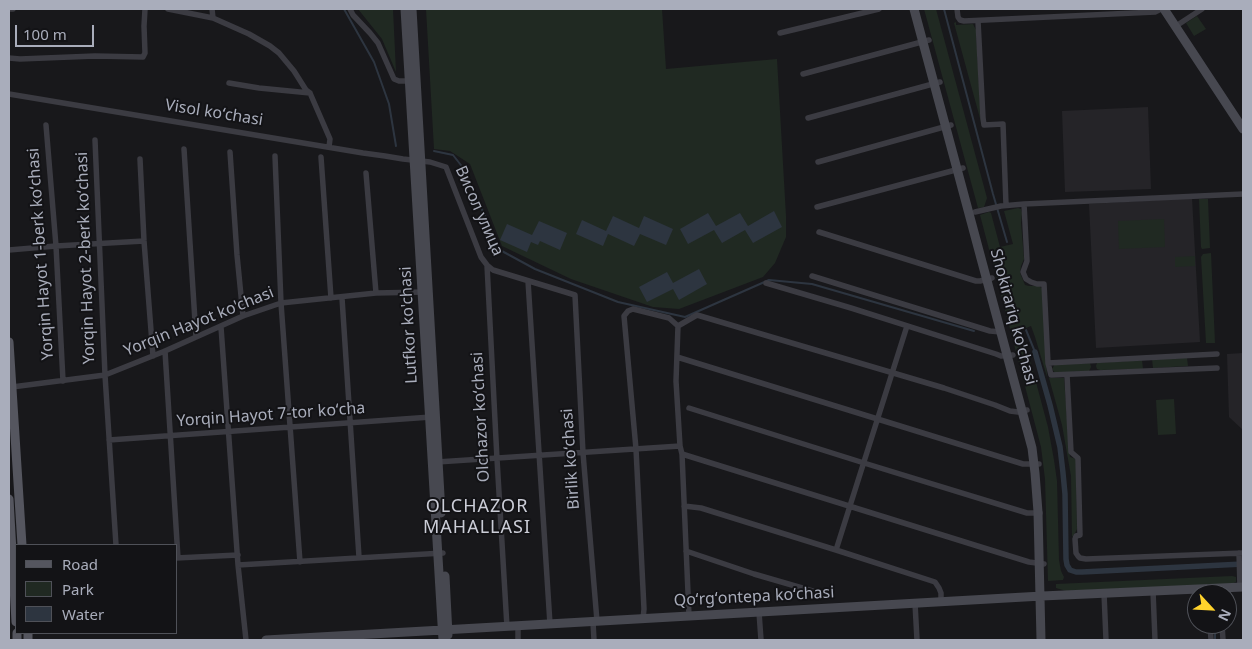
<!DOCTYPE html>
<meta charset="utf-8">
<style>
body{margin:0}
#map{position:relative;width:1252px;height:649px;overflow:hidden;background:#18181b;font-family:"Noto Sans",sans-serif}
canvas{display:block}
.frame{position:absolute;inset:0;border:10px solid #a9adbb;pointer-events:none}
.legend{position:absolute;left:15px;top:544px;width:162px;height:90px;box-sizing:border-box;background:#131316;border:1px solid #4f5158;margin:0;padding:6px 9px;list-style:none;font-size:15px;color:#a9adbb}
.legend li{display:flex;align-items:center;gap:10px;height:25px}
.legend b{width:25px;border:1px solid #4f5158}
.north{position:absolute;left:1187px;top:584px;width:50px;height:50px;box-sizing:border-box;background:#131316;border:1px solid #4f5158;border-radius:50%;rotate:115deg;font-size:14px;font-weight:700;line-height:20px;text-align:center;color:#a9adbb}
.north::after{content:'';display:block;margin:auto;width:18px;height:22px;background:#ffd32c;clip-path:polygon(50% 0,100% 100%,50% 72%,0 100%)}
.scale{position:absolute;left:15px;top:25px;width:79px;height:22px;box-sizing:border-box;border:2px solid #a9adbb;border-top:0;padding-left:6px;font-size:15px;line-height:18px;white-space:nowrap;color:#a9adbb;-webkit-text-stroke:4px #131316;paint-order:stroke}
</style>
<div id="map">
<canvas width="1252" height="649"></canvas>
<div class="frame"></div>
<ul class="legend">
<li><b style="height:6px;background:#55565f"></b>Road</li>
<li><b style="height:14px;background:#202922"></b>Park</li>
<li><b style="height:14px;background:#2d3540"></b>Water</li>
</ul>
<div class="north">N</div>
<div class="scale">100 m</div>
</div>
<script>
const ctx = document.querySelector('canvas').getContext('2d');
ctx.lineJoin = 'round';
function paint(path, color) { ctx.fillStyle = color; ctx.fill(path, 'evenodd'); }
const shape = rows => new Path2D(rows.map(r => 'M' + r).join(''));
function stroke(path, color, width, dash) { ctx.strokeStyle = color; ctx.lineWidth = width; ctx.lineCap = dash ? 'butt' : 'round'; ctx.setLineDash(dash || []); ctx.stroke(path); }
function write(font, color, halo, rows, align = 'center') {
  ctx.font = font + ' "Noto Sans",sans-serif'; ctx.lineWidth = 4; ctx.setLineDash([]); ctx.textBaseline = 'middle'; ctx.strokeStyle = halo; ctx.fillStyle = color; for (const [text, x, y, turn = 0] of rows) {
    ctx.save(); ctx.translate(x, y); ctx.rotate((+turn || 0) * Math.PI / 180); ctx.textAlign = isNaN(turn) ? turn : align; if (halo) ctx.strokeText(text, 0, 0); ctx.fillText(text, 0, 0); ctx.restore();
  }
}
const built = shape([
 [1148,107,1151,189,1065,192,1062,111],
 [1192,198,1200,342,1096,348,1089,204],
 [1243,353,1243,430,1229,417,1227,354]
]);
const green = shape([
 [358,9,393,9,396,72,382,39],
 [426,9,662,9,666,69,777,59,786,216,786,237,775,263,763,277,679,309,653,307,571,279,502,246,470,164,450,151,434,149],
 [924,9,936,9,987,198,984,207,978,208],
 [1197,16,1206,29,1194,36,1186,23],
 [956,22,956,25,973,24,976,30,981,122,954,23],
 [1199,199,1208,199,1210,248,1202,249,1201,247],
 [1018,208,1021,209,1022,213,1021,223,1024,259,1021,266,1020,273,1025,285,1029,286,1039,286,1043,289,1047,377,1035,337,1031,326,1021,330,1033,371,1048,427,1054,460,1057,481,1059,560,1061,571,1064,577,1063,580,1048,581,1045,479,1041,447,980,215,989,212,991,213,1000,247,1013,244,1004,211],
 [1164,219,1165,247,1119,249,1118,221],
 [1211,253,1215,343,1206,343,1201,257,1203,254],
 [1195,256,1195,266,1175,267,1175,257],
 [1187,358,1188,366,1153,368,1152,359],
 [1142,360,1143,369,1100,370,1097,369,1096,366,1097,363],
 [1090,363,1091,367,1089,371,1055,373,1052,369,1055,364],
 [1049,378,1064,378,1070,457,1076,459,1077,529,1074,535,1072,537,1071,476,1062,425],
 [1174,399,1176,434,1158,435,1156,400],
 [1232,576,1236,577,1236,582,1231,584,1066,591,1056,588,1056,584]
]);
const water = shape([
 [774,211,782,227,753,243,745,230,722,243,714,230,688,244,680,229,708,213,716,226,740,213,748,226],
 [613,216,639,228,644,216,673,229,666,245,640,234,634,246,608,234,603,246,576,234,582,220,606,231],
 [539,221,567,233,560,250,540,241,538,245,531,242,527,252,500,240,507,224,532,235],
 [699,269,707,284,679,300,673,289,647,302,639,287,667,272,673,283]
]);
const stream = shape([
 [344,9,374,62,389,104,396,146],
 [944,9,993,194,1007,242],
 [434,151,453,155,464,169,500,250,535,269,618,302,685,317,769,280,812,284,974,331],
 [1026,330,1035,352],
 [1215,624,1215,640]
]);
const canal = shape([
 [1035,352,1050,405,1060,447,1063,473,1065,494,1066,559,1067,565,1070,570,1076,572,1082,572,1243,564]
]);
const street = shape([
 [9,9,13,9],
 [168,9,213,18,249,34,270,46,279,53,294,71,306,90,310,93,330,139,329,147],
 [212,9,213,18],
 [350,9,353,15,370,33,378,43,394,79,399,81,410,81],
 [957,9,958,17,960,20,964,21,1155,12,1161,9],
 [978,21,983,118,984,125,1003,124,1006,205],
 [1176,26,1202,9],
 [780,33,879,9],
 [9,58,20,59,95,56,143,57,145,53,144,26,145,9],
 [803,74,929,40],
 [229,83,259,88,310,93],
 [9,94,363,153,385,156,403,159,430,162,446,167,481,257,487,265,493,270,575,295,583,453,597,621],
 [808,118,940,82],
 [46,125,56,246,63,381],
 [95,140,105,375,116,545],
 [184,149,196,337],
 [230,152,237,255,243,316],
 [275,156,281,303,300,562],
 [321,157,331,298],
 [140,159,144,241,153,356],
 [818,162,951,125],
 [366,173,376,293],
 [1024,204,1027,261,1023,272,1026,279,1031,282,1037,284,1044,284,1048,363,1051,375,1217,368],
 [817,207,963,168],
 [975,212,1001,206,1024,204,1243,194],
 [819,232,976,281,980,281,992,278],
 [9,250,56,246,144,241],
 [487,265,497,459,507,627],
 [812,276,990,331,1001,332],
 [528,281,550,624],
 [766,283,851,308,996,354,1001,356,1013,355],
 [342,298,359,557],
 [221,327,238,565,246,640],
 [165,351,178,558],
 [677,357,1023,464,1039,464],
 [1048,363,1217,354],
 [1067,375,1071,452,1078,458,1080,535,1076,536,1075,539,1076,553,1078,556,1080,558,1086,559,1243,553],
 [12,387,105,375,165,351,243,316,281,303,376,293,424,292],
 [689,408,864,463,1027,513,1040,513],
 [109,440,431,417],
 [682,454,1029,562,1044,564],
 [437,462,680,446],
 [684,506,701,508,836,550,935,582,939,588,941,593,941,602],
 [836,550,907,326],
 [686,551,754,574,816,592],
 [1239,553,1240,587],
 [176,558,238,555],
 [238,565,443,553],
 [1153,591,1155,640],
 [1104,593,1106,640],
 [915,603,917,640],
 [759,612,761,640],
 [689,616,682,454,680,446,676,381,678,326,697,315,944,388,995,405,1010,411,1018,412,1027,410],
 [643,619,644,609,636,449,624,316,628,311,633,309,669,318,678,326],
 [593,622,594,640],
 [1210,624,1211,640],
 [1222,624,1223,640],
 [518,626,518,640]
]);
const secondary = shape([
 [405,9,443,640],
 [412,9,441,513],
 [914,9,1032,448,1035,473,1038,512,1041,640],
 [1164,9,1243,129],
 [445,576,448,635],
 [266,640,1042,596,1243,587]
]);
const primary = shape([
 [9,342,22,545],
 [9,499,16,622],
 [17,633,17,640],
 [28,633,28,640]
]);
const streetNames = [
 ["Visol koʻchasi",214,113,9],
 ["Висол улица",479,211,66],
 ["Yorqin Hayot 1-berk koʻchasi",41,254,-94],
 ["Yorqin Hayot 2-berk koʻchasi",86,258,-92],
 ["Shokirariq ko'chasi",1013,317,75],
 ["Yorqin Hayot ko'chasi",199,322,-22],
 ["Lutfkor ko'chasi",409,325,-93],
 ["Yorqin Hayot 7-tor koʻcha",271,415,-4],
 ["Olchazor koʻchasi",481,417,-93],
 ["Birlik koʻchasi",571,459,-94],
 ["Qoʻrgʻontepa koʻchasi",754,597,-3]
];
const neighbourhoodNames = [
 ["OLCHAZOR",477,507],
 ["MAHALLASI",477,528]
];
paint(built, '#252428');
paint(green, '#202922');
paint(water, '#2d3540');
stroke(stream, '#2d3540', 2);
stroke(canal, '#2d3540', 5.5);
stroke(street, '#3b3b42', 5.5);
stroke(secondary, '#474850', 9);
stroke(primary, '#55565f', 9);
write('16px', '#a9adbb', '#131316', streetNames);
ctx.letterSpacing = '1px';
write('18px', '#cbcdd7', '#131316', neighbourhoodNames);
ctx.letterSpacing = '0px';
</script>
